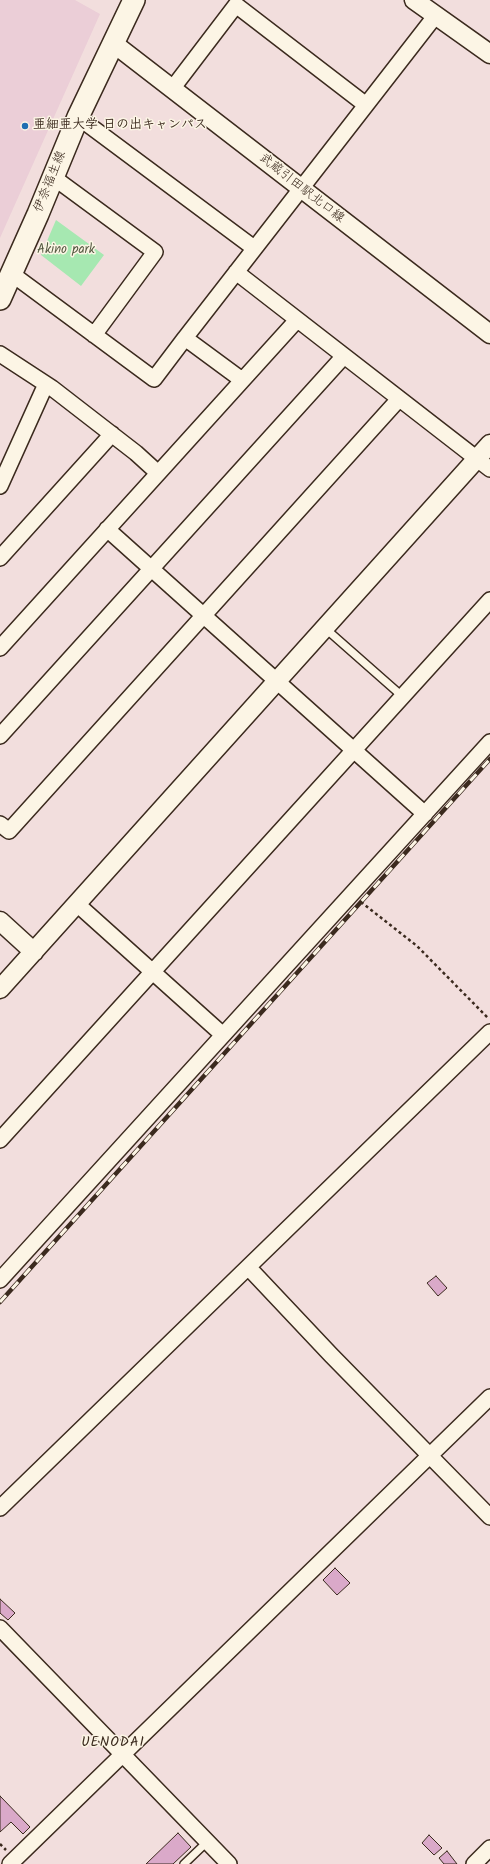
<!DOCTYPE html>
<meta charset="utf-8">
<style>
body{margin:0}
canvas{display:block;background:#f2dedd}
</style>
<canvas width="490" height="1864"></canvas>
<script>
const ctx = document.querySelector('canvas').getContext('2d');
ctx.lineJoin = 'round';
function paint(path, color) { ctx.fillStyle = color; ctx.fill(path, 'evenodd'); }
const shape = rows => new Path2D(rows.map(r => 'M' + r).join(''));
function stroke(path, color, width, dash) { ctx.strokeStyle = color; ctx.lineWidth = width; ctx.lineCap = dash ? 'butt' : 'round'; ctx.setLineDash(dash || []); ctx.stroke(path); }
function write(font, color, halo, rows, align = 'center') {
  ctx.font = font + ' Kalam,"Klee One",sans-serif'; ctx.lineWidth = 3; ctx.setLineDash([]); ctx.textBaseline = 'middle'; ctx.strokeStyle = halo; ctx.fillStyle = color; for (const [text, x, y, turn = 0] of rows) {
    ctx.save(); ctx.translate(x, y); ctx.rotate((+turn || 0) * Math.PI / 180); ctx.textAlign = isNaN(turn) ? turn : align; if (halo) ctx.strokeText(text, 0, 0); ctx.fillText(text, 0, 0); ctx.restore();
  }
}
const built = shape([
 [0,0,75,0,100,14,0,238]
]);
const green = shape([
 [56,220,104,255,81,286,41,255]
]);
const building = shape([
 [436,1276,447,1288,438,1296,427,1283,436,1276],
 [335,1568,350,1583,337,1595,323,1580,335,1568],
 [0,1599,15,1613,8,1620,0,1613,0,1599],
 [0,1796,30,1827,23,1834,11,1822,0,1832,0,1796],
 [178,1833,191,1847,173,1864,146,1864,178,1833],
 [429,1835,442,1848,434,1855,422,1843,429,1835],
 [447,1851,457,1864,444,1864,439,1858,447,1851]
]);
const path = shape([
 [361,902,417,946,489,1019],
 [0,1844,6,1850]
]);
const service = shape([
 [326,629,402,696],
 [184,1864,207,1842]
]);
const minor = shape([
 [172,89,236,5,366,105],
 [78,117,254,248],
 [53,177,155,252,94,335],
 [236,272,490,469],
 [12,274,154,379,185,338],
 [0,354,52,388,136,453,158,473],
 [242,380,185,338,436,15],
 [0,486,46,384],
 [107,529,425,814],
 [0,558,112,434],
 [0,648,297,320],
 [0,736,344,356],
 [0,824,9,831,399,399],
 [77,904,223,1035],
 [0,1140,490,600],
 [248,1267,331,1355,490,1517],
 [0,1280,490,742],
 [0,1508,490,1032],
 [0,1628,229,1864],
 [10,1864,490,1397],
 [474,1864,490,1848]
]);
const tertiary = shape([
 [414,0,490,54],
 [113,43,490,334],
 [0,921,34,952],
 [0,989,490,444]
]);
const secondary = shape([
 [0,299,38,214,78,117,134,0]
]);
const rail = shape([
 [0,1302,490,759]
]);
const markers = [
 [25,126,4,"#1f6fb2"]
];
const poiNames = [
 ["亜細亜大学 日の出キャンパス",33,126]
];
const streetNames = [
 ["伊奈福生線",51,182,-68],
 ["武蔵引田駅北口線",301,189,38]
];
const parkNames = [
 ["Akino park",66,251]
];
const neighbourhoodNames = [
 ["UENODAI",113,1744]
];
paint(built, '#ebced7');
paint(green, '#a6e8b1');
paint(building, '#daa9c9');
stroke(building, '#3b2a1e', 1);
stroke(service, '#3b2a1e', 10);
stroke(minor, '#3b2a1e', 18);
stroke(tertiary, '#3b2a1e', 21);
stroke(secondary, '#3b2a1e', 24);
stroke(path, '#3b2a1e', 2.5, [3, 3]);
stroke(service, '#fcf5e5', 7);
stroke(minor, '#fcf5e5', 15);
stroke(tertiary, '#fcf5e5', 18);
stroke(secondary, '#fcf5e5', 21);
stroke(rail, '#3b2a1e', 4.5);
stroke(rail, '#fcf5e5', 3, [9]);
for (const [x, y, r, color] of markers) { const dot = new Path2D(); dot.arc(x, y, r, 0, 2 * Math.PI); ctx.fillStyle = color; ctx.fill(dot); stroke(dot, '#fcf5e5', 1.5); }
write('bold 13px', '#3b2a1e', '#fcf5e5', poiNames, 'left');
write('13px', '#3b2a1e', '#fcf5e5', streetNames);
write('13px', '#565a43', '#fcf5e5', parkNames);
ctx.letterSpacing = '1px';
write('14px', '#3b2a1e', '#fcf5e5', neighbourhoodNames);
ctx.letterSpacing = '0px';
</script>
